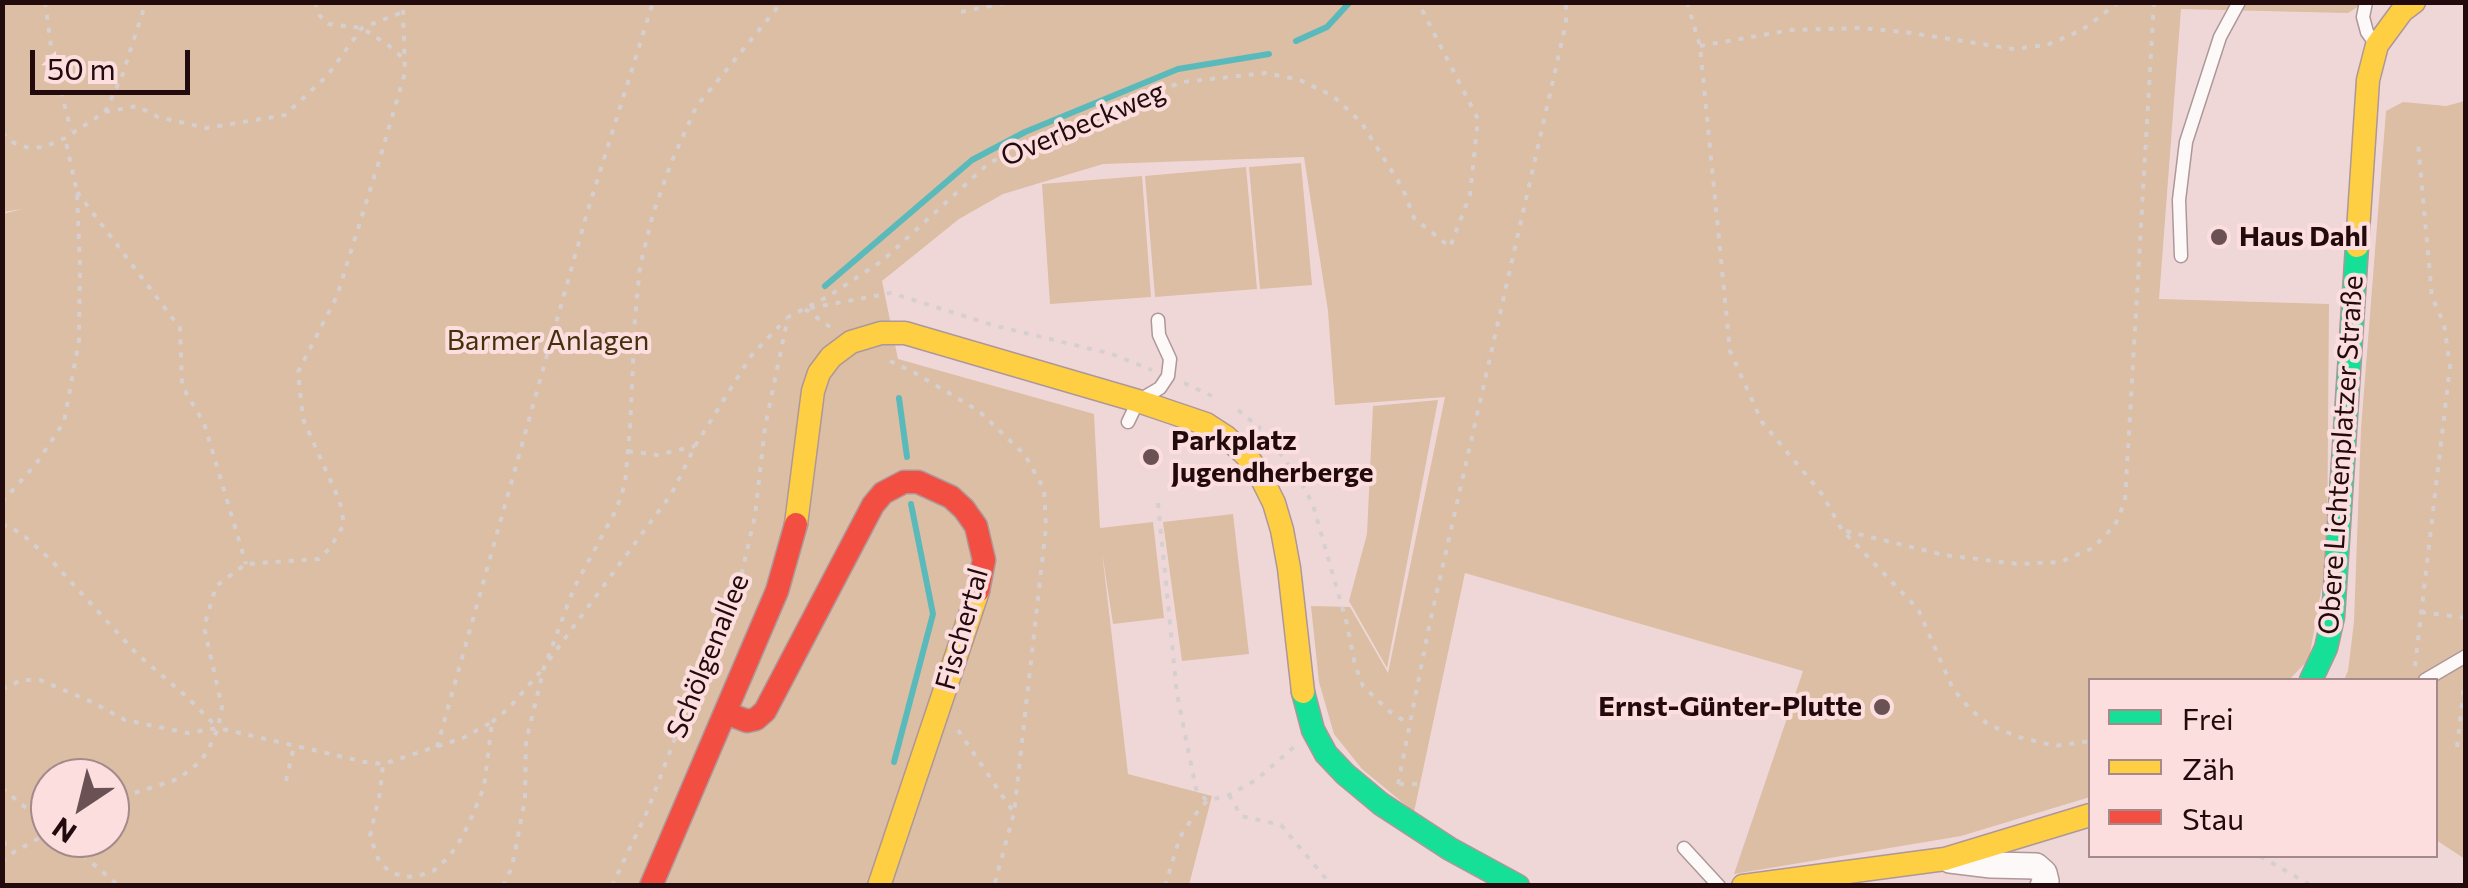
<!DOCTYPE html>
<meta charset="utf-8">
<style>
body{margin:0}
#map{position:relative;width:2468px;height:888px;overflow:hidden;background:#efd7d8;font-family:Commissioner,sans-serif}
canvas{display:block}
.frame{position:absolute;inset:0;border:5px solid #230b0d;pointer-events:none}
.legend{position:absolute;left:2088px;top:678px;width:350px;height:180px;box-sizing:border-box;background:#fcdedf;border:2px solid #a58a8b;margin:0;padding:12px 18px;list-style:none;font-size:30px;color:#230b0d}
.legend li{display:flex;align-items:center;gap:20px;height:50px}
.legend b{width:50px;border:2px solid #a58a8b}
.north{position:absolute;left:30px;top:758px;width:100px;height:100px;box-sizing:border-box;background:#fcdedf;border:2px solid #a58a8b;border-radius:50%;rotate:215deg;font-size:28px;font-weight:700;line-height:40px;text-align:center;color:#230b0d}
.north::after{content:'';display:block;margin:auto;width:35px;height:45px;background:#6a5254;clip-path:polygon(50% 0,100% 100%,50% 72%,0 100%)}
.scale{position:absolute;left:30px;top:50px;width:160px;height:45px;box-sizing:border-box;border:5px solid #230b0d;border-top:0;padding-left:12px;font-size:30px;line-height:35px;white-space:nowrap;color:#230b0d;-webkit-text-stroke:8px #fcdedf;paint-order:stroke}
</style>
<div id="map">
<canvas width="2468" height="888"></canvas>
<div class="frame"></div>
<ul class="legend">
<li><b style="height:12px;background:#16e098"></b>Frei</li>
<li><b style="height:12px;background:#ffcf43"></b>Zäh</li>
<li><b style="height:12px;background:#f24e42"></b>Stau</li>
</ul>
<div class="north">N</div>
<div class="scale">50 m</div>
</div>
<script>
const ctx = document.querySelector('canvas').getContext('2d');
ctx.lineJoin = 'round';
function paint(path, color) { ctx.fillStyle = color; ctx.fill(path, 'evenodd'); }
const shape = rows => new Path2D(rows.map(r => 'M' + r).join(''));
function stroke(path, color, width, dash) { ctx.strokeStyle = color; ctx.lineWidth = width; ctx.lineCap = dash ? 'butt' : 'round'; ctx.setLineDash(dash || []); ctx.stroke(path); }
function write(font, color, halo, rows, align = 'center') {
  ctx.font = font + ' Commissioner,sans-serif'; ctx.lineWidth = 8; ctx.setLineDash([]); ctx.textBaseline = 'middle'; ctx.strokeStyle = halo; ctx.fillStyle = color; for (const [text, x, y, turn = 0] of rows) {
    ctx.save(); ctx.translate(x, y); ctx.rotate((+turn || 0) * Math.PI / 180); ctx.textAlign = isNaN(turn) ? turn : align; if (halo) ctx.strokeText(text, 0, 0); ctx.fillText(text, 0, 0); ctx.restore();
  }
}
const green = shape([
 [3,3,2364,3,2348,13,2181,9,2159,299,2329,304,2327,558,2309,659,2289,680,2090,680,2090,797,1961,836,1734,874,1803,671,1465,573,1414,812,1362,769,1334,734,1319,682,1311,606,1350,607,1388,673,1445,397,1335,405,1328,311,1304,157,1103,164,1003,194,959,219,882,281,898,359,1094,414,1100,528,1153,522,1164,618,1113,624,1102,552,1128,774,1212,796,1189,885,3,885,2,214,23,209,3,212],
 [50,778,110,778,110,838,50,838],
 [2465,101,2465,859,2436,840,2436,680,2344,680,2348,671,2354,622,2361,429,2386,111,2403,102,2446,106],
 [1301,163,1312,285,1260,289,1249,167],
 [1246,167,1257,289,1155,297,1145,176],
 [1142,176,1151,297,1050,304,1042,184],
 [1438,400,1387,668,1349,601,1367,534,1373,406],
 [1233,514,1249,654,1182,661,1163,522]
]);
const stream = shape([
 [1296,41,1327,27,1350,2],
 [825,286,972,160,1025,132,1178,69,1269,54],
 [899,398,907,457],
 [894,762,933,614,911,504]
]);
const path = shape([
 [45,2,53,61,71,130],
 [315,2,320,16,328,24,362,28,388,45,403,58],
 [1687,2,1700,46,1730,351,1762,422,1822,494,1842,530,1918,609,1953,689,1970,709,1989,725,2019,737,2055,746,2090,741],
 [961,12,1010,2],
 [1700,46,1791,30,1860,28,1905,32,2013,49,2047,45,2082,30,2119,2],
 [105,112,122,76,146,2],
 [2,133,14,143,29,148,44,147,65,138,105,112,137,106,158,117,207,128,285,115,327,76,362,28,403,12],
 [77,192,180,328,182,386,204,423,246,564],
 [810,308,891,293,996,326,1112,354,1152,370],
 [805,309,830,327],
 [890,361,915,373,979,411,1025,455,1044,489,1046,527,1014,813,994,886],
 [1184,383,1212,396],
 [1238,410,1261,429],
 [628,451,657,455,695,446],
 [1279,452,1300,480,1313,505,1347,624,1355,665,1363,686,1389,711,1409,724],
 [2,502,36,464,64,422,79,341,80,266,77,192,65,138],
 [1158,503,1177,694,1196,789,1207,801],
 [2,524,21,533,52,561,136,653,186,696,218,728],
 [1846,531,1944,555,2019,564,2060,562,2093,548,2115,525,2125,501,2154,2],
 [2421,612,2466,618],
 [549,660,672,493,695,446,751,356,786,319],
 [2415,666,2450,366,2444,324,2432,297,2418,143],
 [2,689,22,680,40,680,92,702,125,720,188,733,218,728,365,762,383,764,463,738,492,722,484,787,473,814,463,836,449,857,433,871,418,876,405,877,390,872,379,861,370,836,380,793,383,764],
 [492,722,509,708,541,671],
 [958,730,1014,813],
 [437,747,587,213,653,2],
 [2457,747,2465,678],
 [286,781,294,746],
 [1398,784,1430,622,1566,23,1566,2],
 [1399,784,1424,784],
 [2,788,50,828],
 [1229,795,1241,816,1281,825,1332,886],
 [110,801,178,779,201,761,209,748,218,728,222,707,204,627,216,586,246,564,319,559,330,548,344,524,340,502,303,419,298,372,337,296,380,158,405,73,403,12,407,2],
 [2,828,6,853],
 [63,838,119,886],
 [2260,856,2312,886],
 [2,862,7,856,50,832],
 [503,886,512,867,525,799,526,741,544,668,574,588,616,510,625,484,630,428,635,319,640,266,653,214,671,163,696,107,782,2],
 [612,886,647,812,682,720,737,594,755,516,765,427,788,317,827,297,882,261,989,163,1114,106,1183,82,1266,73,1300,80,1333,96,1361,122,1403,189,1414,218,1450,247,1470,195,1478,119,1418,2],
 [1165,886,1180,837,1193,817,1207,801,1229,795,1256,780,1294,747]
]);
const lane = shape([
 [2366,2,2363,17,2367,32,2375,43],
 [2181,256,2179,200,2186,142,2220,37,2239,2],
 [1128,422,1138,401,1160,388,1168,376,1170,359,1159,335,1158,320],
 [2425,680,2466,656],
 [1684,848,1719,886]
]);
const street = shape([
 [1950,860,1991,865,2036,866,2044,873,2046,881,2043,886]
]);
const fast = shape([
 [2311,680,2326,648,2333,617,2357,246],
 [1303,692,1313,730,1326,754,1345,774,1381,804,1450,849,1518,886]
]);
const slow = shape([
 [2357,246,2368,80,2377,45,2402,11,2414,2],
 [796,524,813,391,819,373,831,357,851,342,881,333,905,333,1138,401,1206,424,1226,437,1246,455,1260,475,1274,503,1282,530,1289,568,1303,692],
 [879,886,978,591],
 [1743,886,1945,859,2090,815]
]);
const jam = shape([
 [726,713,747,721,756,719,765,711,873,505,883,493,904,482,918,482,951,497,964,509,976,526,984,560,978,591],
 [651,886,777,591,796,524]
]);
const markers = [
 [2219,237,10,"#6a5254"],
 [1151,457,10,"#6a5254"],
 [1882,707,10,"#6a5254"]
];
const streetNames = [
 ["Overbeckweg",1083,124,-23],
 ["Obere Lichtenplatzer Straße",2341,455,-86],
 ["Fischertal",962,629,-74],
 ["Schölgenallee",708,656,-68]
];
const poiNames = [
 ["Haus Dahl",2239,237],
 ["Parkplatz",1171,441],
 ["Jugendherberge",1171,473],
 ["Ernst-Günter-Plutte",1862,707,"right"]
];
const parkNames = [
 ["Barmer Anlagen",548,341]
];
paint(green, '#dbbea3');
stroke(stream, '#5ababb', 6);
stroke(lane, '#ae9799', 15);
stroke(street, '#ae9799', 28);
stroke(fast, '#ae9799', 25);
stroke(slow, '#ae9799', 25);
stroke(jam, '#ae9799', 25);
stroke(path, '#d6cfd0', 4, [5, 8]);
stroke(lane, '#fdf9f9', 12);
stroke(street, '#fdf9f9', 25);
stroke(fast, '#16e098', 22);
stroke(slow, '#ffcf43', 22);
stroke(jam, '#f24e42', 22);
for (const [x, y, r, color] of markers) { const dot = new Path2D(); dot.arc(x, y, r, 0, 2 * Math.PI); ctx.fillStyle = color; ctx.fill(dot); stroke(dot, '#fcdedf', 4); }
write('28px', '#230b0d', '#fcdedf', streetNames);
write('bold 28px', '#230b0d', '#fcdedf', poiNames, 'left');
write('28px', '#45300e', '#fcdedf', parkNames);
</script>
